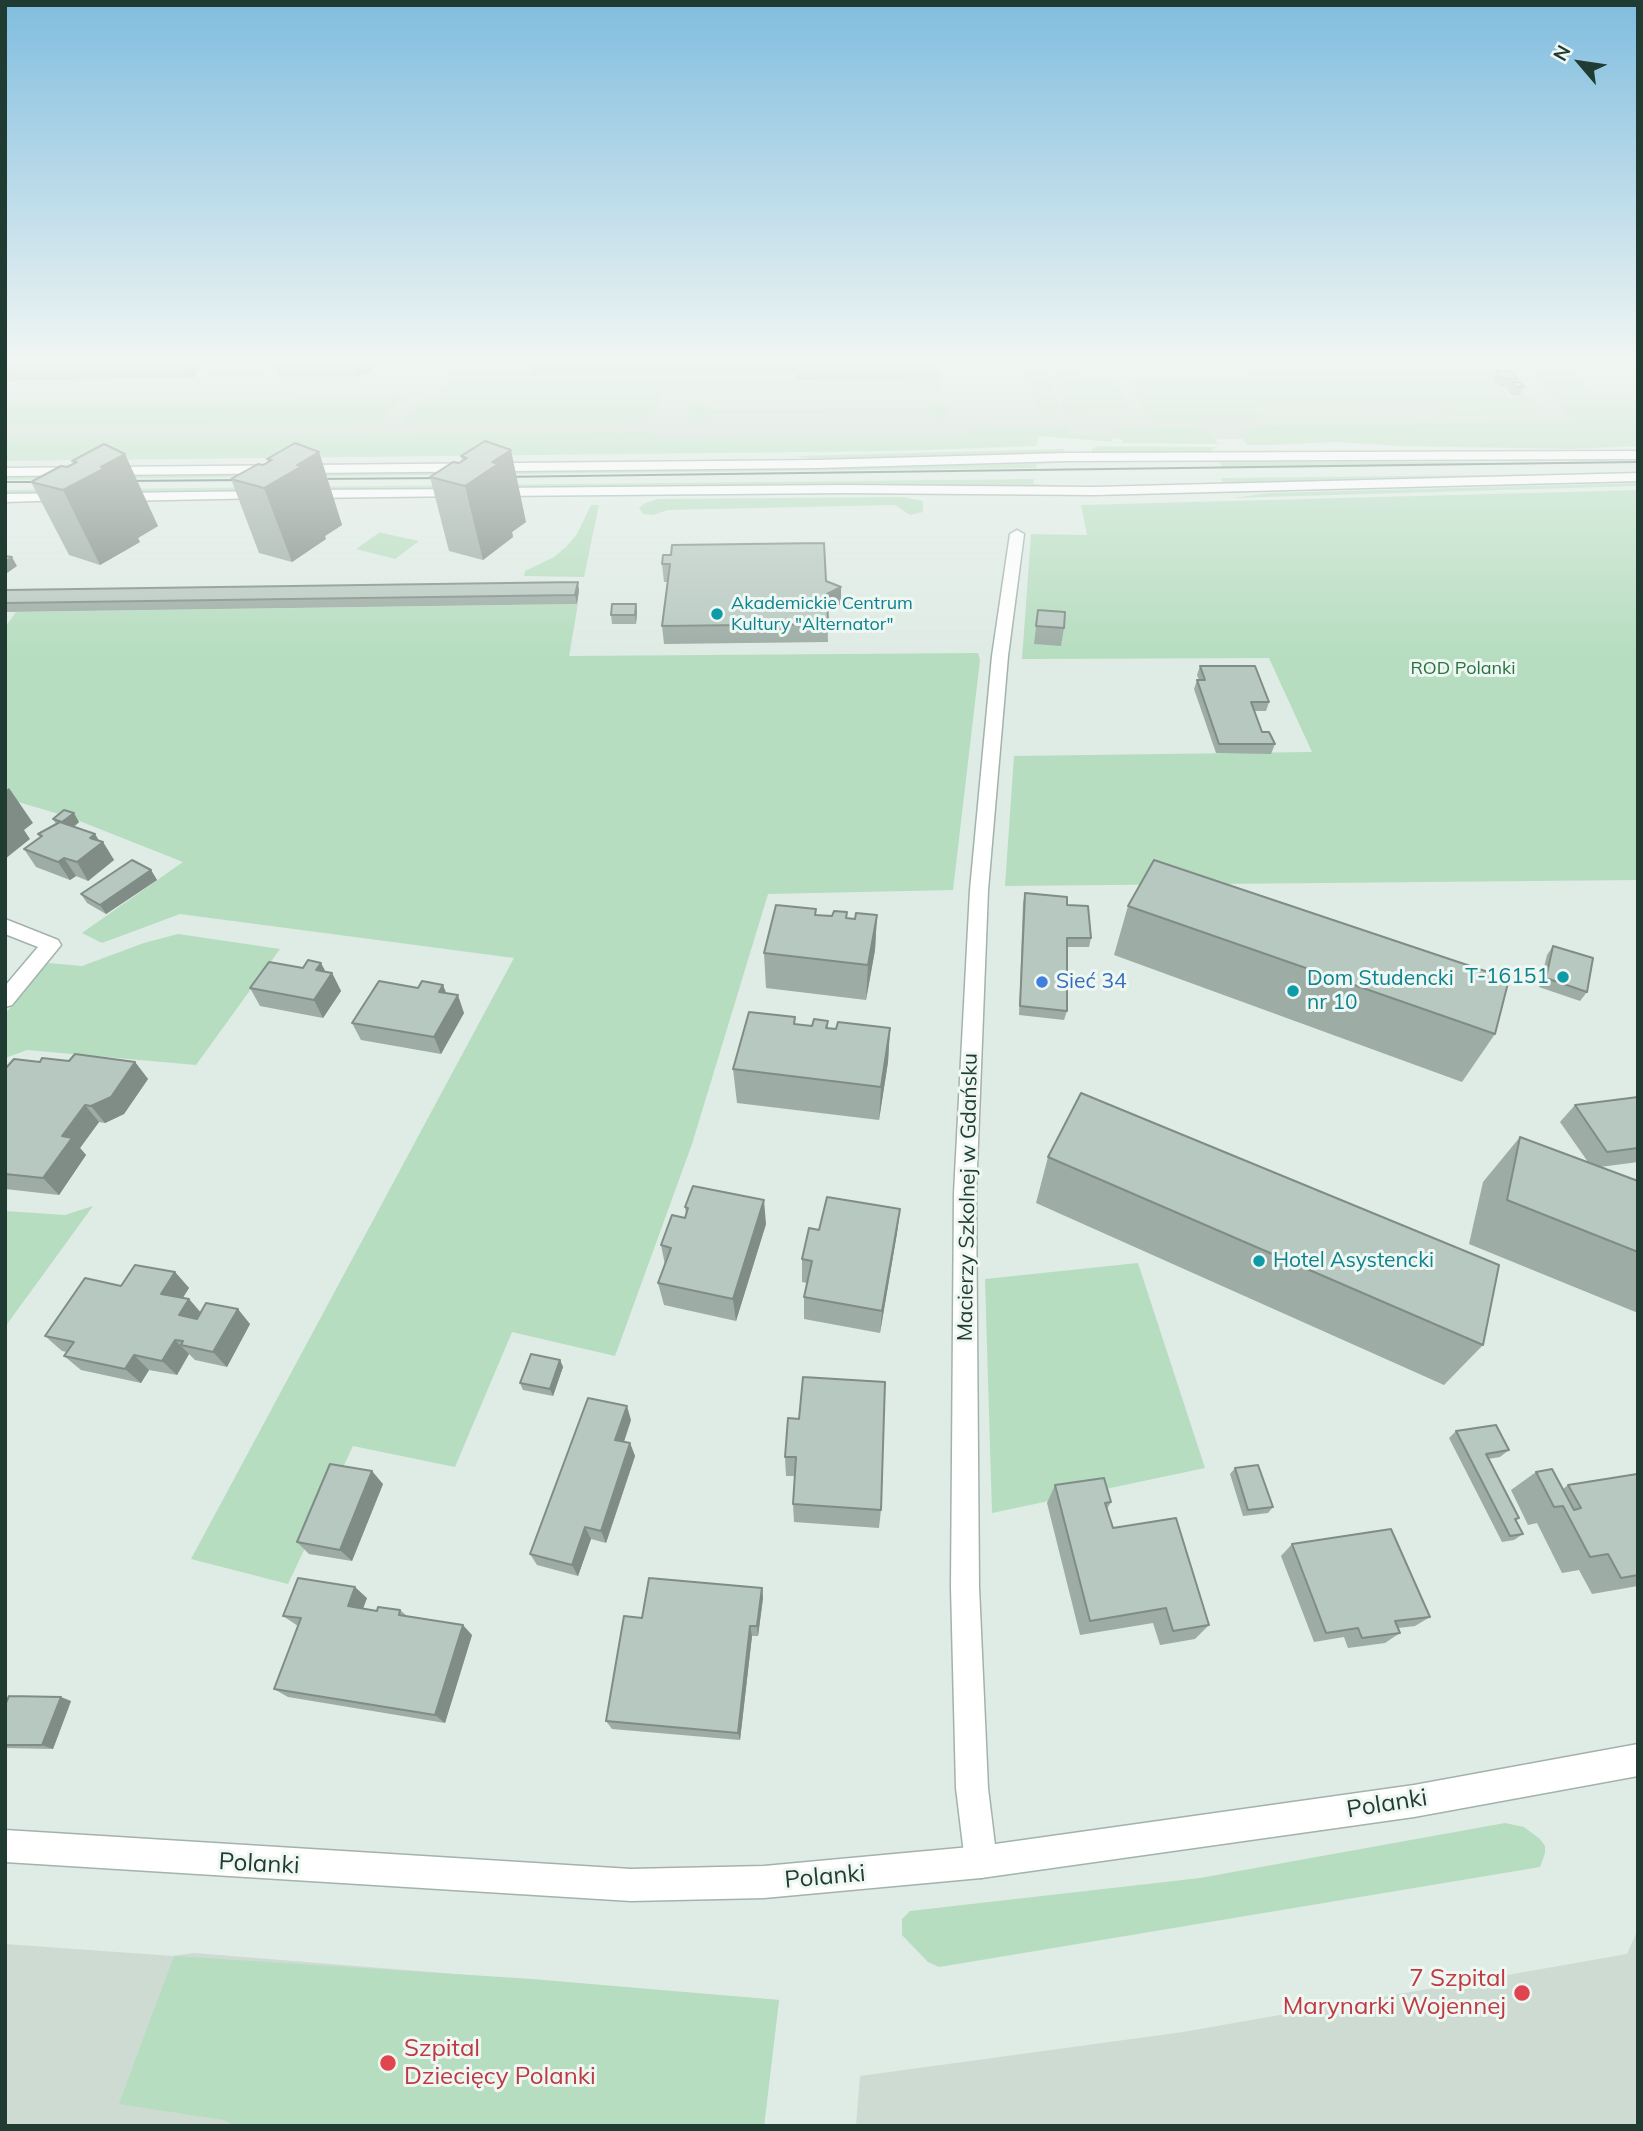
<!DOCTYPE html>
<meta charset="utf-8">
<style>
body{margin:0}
#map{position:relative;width:1643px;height:2131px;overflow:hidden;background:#dfebe5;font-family:Mulish,sans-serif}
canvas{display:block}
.frame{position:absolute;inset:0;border:7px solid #1f3b32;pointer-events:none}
.north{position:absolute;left:1545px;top:28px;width:70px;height:70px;-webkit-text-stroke:5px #eff7f3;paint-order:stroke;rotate:299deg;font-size:19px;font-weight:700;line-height:28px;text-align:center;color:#1f3b32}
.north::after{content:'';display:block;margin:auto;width:24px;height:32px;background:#1f3b32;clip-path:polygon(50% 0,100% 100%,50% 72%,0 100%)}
</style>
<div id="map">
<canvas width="1643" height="2131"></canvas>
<div class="frame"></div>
<div class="north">N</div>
</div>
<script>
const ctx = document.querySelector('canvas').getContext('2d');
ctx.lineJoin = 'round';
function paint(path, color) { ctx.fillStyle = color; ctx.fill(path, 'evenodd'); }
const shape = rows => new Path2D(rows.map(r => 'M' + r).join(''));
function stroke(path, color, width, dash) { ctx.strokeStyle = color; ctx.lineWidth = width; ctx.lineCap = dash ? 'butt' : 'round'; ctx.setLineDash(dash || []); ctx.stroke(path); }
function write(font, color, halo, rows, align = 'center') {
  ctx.font = font + ' Mulish,sans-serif'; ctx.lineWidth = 6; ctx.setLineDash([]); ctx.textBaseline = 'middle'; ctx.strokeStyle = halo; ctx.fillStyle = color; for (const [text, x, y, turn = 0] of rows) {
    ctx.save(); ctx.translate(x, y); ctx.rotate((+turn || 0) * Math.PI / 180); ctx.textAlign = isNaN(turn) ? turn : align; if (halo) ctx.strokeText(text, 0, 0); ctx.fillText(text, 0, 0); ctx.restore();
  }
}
const built = shape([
 [5,360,1638,360,1638,435,1141,440,980,432,939,447,5,459],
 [1638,1929,1638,2126,856,2126,860,2076,1183,2032,1627,1954],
 [5,1944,173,1956,194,1953,779,2000,764,2126,5,2126]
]);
const green = shape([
 [217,360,275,360,264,377,204,377],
 [458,360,537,360,532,375,796,373,796,380,939,378,941,390,662,392,654,415,636,421,404,422,410,410,427,398,441,398],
 [1023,360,1043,360,1060,411,1038,410],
 [1048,360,1487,360,1492,365,1077,371,1078,377,1101,377,1116,382,1129,409,1066,410],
 [1550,368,1564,368,1592,394,1638,393,1638,446,1571,449,1402,446,1336,442,1270,445,1247,445,1244,441,1243,435,1246,431,1259,426,1573,422,1559,407,1564,406,1534,375,1537,371],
 [1493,371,1499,372,1506,379,1492,379,1510,398,1534,398,1538,405,1144,409,1133,383,1136,380,1150,377],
 [397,393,407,396,387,412,382,423,5,425,5,403,394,399],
 [935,402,948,406,948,416,935,419,928,412,709,414,707,420,696,421,688,417,689,407,697,404,710,406,710,410,928,408],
 [1539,407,1522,415,1462,416,1452,416,1441,409],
 [1256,410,1259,414,1256,417,1163,419,1151,417,1144,411],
 [1115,427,1195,428,1213,435,1218,444,1123,443],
 [1067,428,1070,435,1110,437,1113,442,1039,436,1036,446,899,451,5,461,5,438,652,432,659,439,968,435,972,429,975,429],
 [1097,446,1217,447,1209,452,1092,452,1092,449],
 [1063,449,1065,453,811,459,796,456],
 [1219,461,1299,461,1540,463,1222,467],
 [1072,462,1037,464,1036,468,5,480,5,477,849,468],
 [1578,474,1224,484,1220,478],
 [1034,479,1034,484,1072,486,828,484,5,493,5,490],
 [1638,483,1638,486,1233,498,1269,493],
 [1638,490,1638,880,1005,886,1014,756,1312,752,1269,658,1022,659,1031,534,1087,535,1081,505],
 [903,497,923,501,923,512,910,515,895,505,668,510,653,515,643,514,639,508,645,503,658,499],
 [591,505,599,505,584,577,524,576,525,571,554,557,566,547,577,534],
 [380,532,382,533,419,541,395,559,356,549],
 [578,604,569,656,978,653,980,660,953,890,768,894,692,1144,615,1356,512,1332,455,1467,353,1446,288,1584,191,1559,514,958,180,914,102,943,82,933,183,862,72,818,5,798,5,627,16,612],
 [178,934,280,949,196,1065,27,1050,5,1058,5,1014,48,963,82,966,144,943],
 [93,1206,5,1327,5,1211,65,1215],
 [1138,1263,1205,1468,992,1513,985,1279],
 [1505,1823,1524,1827,1540,1839,1545,1846,1545,1853,1540,1867,939,1967,928,1962,902,1935,902,1919,910,1911,1200,1878],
 [174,1956,532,1979,779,2000,764,2126,237,2126,224,2120,119,2104]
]);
const minor = shape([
 [1017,530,1024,534,1008,656,988,890,976,1193,979,1587,988,1788,997,1862,993,1874,981,1878,969,1874,965,1862,956,1788,951,1587,954,1193,970,890,992,656,1010,534,1017,530],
 [5,919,58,940,61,945,12,1005,5,1007,5,986,38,947,5,934,5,919]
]);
const tertiary = shape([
 [1638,451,1638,459,1065,461,817,468,5,476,5,468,817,460,1065,453,1638,451],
 [1638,473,1638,481,1095,495,844,493,494,496,488,492,494,488,844,485,1095,487,1638,473],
 [462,489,468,493,466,496,305,498,299,494,305,490,462,489],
 [266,491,270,492,270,498,116,501,110,497,116,493,266,491],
 [66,493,70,494,70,500,5,502,5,494,66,493],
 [1638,1744,1638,1776,1414,1817,981,1878,764,1898,631,1901,5,1862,5,1830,631,1869,764,1866,981,1846,1414,1785,1638,1744]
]);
const tram = shape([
 [497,477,1638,462],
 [308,479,448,478],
 [119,481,248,480],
 [5,482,49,482]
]);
const wall = shape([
 [5,360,206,360,193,378,15,380,14,381,5,381],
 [274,360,377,360,370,373,361,373,359,377,279,377],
 [529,360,940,360,939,378,796,380,796,373,531,375],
 [1496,371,1518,379,1517,382,1524,387,1520,395,1512,395,1507,390,1509,387,1501,387,1493,379],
 [485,441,526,522,512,532,513,537,483,560,449,551,430,477,459,463,462,461,461,456],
 [104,444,158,526,138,538,140,542,100,565,69,555,31,482,67,467,74,464,72,461],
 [319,452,342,525,325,536,326,539,292,562,259,553,231,479,263,465,268,462,267,459],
 [663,555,826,581,841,587,841,604,827,611,828,642,664,644,662,626,668,582,664,582,662,564],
 [5,590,579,590,577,604,5,612],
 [636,604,637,612,636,624,612,624,611,615],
 [1038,610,1064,628,1061,646,1034,644],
 [1200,666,1269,702,1266,711,1254,711,1262,732,1275,744,1271,754,1216,753,1194,689,1197,680,1199,680,1197,675],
 [53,819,79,822,74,827,95,834,99,841,103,842,114,860,88,881,76,876,70,880,36,867,24,849,40,837,38,834,56,824],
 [151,870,157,880,106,914,87,903,81,894],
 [1025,893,1067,905,1091,938,1089,947,1067,947,1067,1011,1064,1020,1019,1015,1023,903],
 [1128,906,1495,1034,1462,1082,1114,955],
 [816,915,855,919,877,915,875,950,866,1000,766,988,764,953],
 [1553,946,1587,992,1580,1001,1539,987,1547,955],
 [303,968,332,973,341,991,323,1018,260,1006,250,988],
 [418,988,446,993,464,1013,441,1054,361,1040,352,1023],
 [828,1021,828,1028,836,1029,890,1028,888,1062,879,1120,737,1103,733,1069,795,1024,812,1026],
 [69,1061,135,1062,148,1079,124,1114,105,1123,99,1122,80,1148,86,1155,59,1195,5,1189,5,1069,40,1062],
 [1638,1097,1638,1162,1600,1167,1638,1181,1638,1313,1469,1244,1483,1182,1520,1137,1588,1162,1560,1122,1575,1105],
 [1048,1157,1483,1345,1444,1385,1036,1203],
 [685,1207,766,1224,736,1321,664,1305,658,1283,665,1265,661,1245,685,1218,686,1214],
 [900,1209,897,1233,880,1333,804,1319,804,1297,807,1283,802,1282,802,1259,819,1230],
 [175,1272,189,1288,182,1298,189,1299,200,1312,250,1324,227,1367,195,1360,189,1354,177,1375,149,1370,141,1383,81,1370,64,1356,67,1352,62,1351,45,1336,121,1286],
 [560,1360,563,1367,553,1396,523,1390,520,1383],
 [788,1418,881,1510,879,1528,794,1522,793,1504,795,1476,786,1476,785,1457],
 [631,1420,624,1442,630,1443,635,1456,606,1543,591,1539,578,1576,537,1565,530,1554],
 [1456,1431,1509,1450,1500,1457,1488,1459,1519,1518,1516,1520,1523,1534,1514,1540,1502,1542,1449,1438],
 [1235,1468,1273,1507,1268,1513,1243,1516,1230,1474],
 [1536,1472,1563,1489,1568,1485,1638,1476,1638,1586,1592,1594,1579,1570,1562,1573,1537,1523,1528,1525,1511,1490],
 [383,1484,352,1561,309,1554,297,1542],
 [1055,1485,1111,1502,1107,1509,1113,1528,1209,1625,1195,1639,1160,1645,1153,1623,1080,1635,1047,1503],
 [1292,1544,1430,1617,1415,1626,1398,1628,1400,1633,1385,1643,1348,1648,1344,1637,1314,1642,1281,1556],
 [762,1588,763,1598,758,1636,752,1636,740,1740,612,1729,606,1721,642,1618],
 [367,1598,363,1609,377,1611,400,1610,407,1616,472,1635,445,1723,288,1697,274,1689,298,1626,283,1616],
 [71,1701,53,1749,5,1748,5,1705]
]);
const shadedWall = shape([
 [5,360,15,380,14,381,5,363],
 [186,360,206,360,193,378],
 [354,360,357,360,361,373,359,377],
 [366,360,377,360,370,373],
 [511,450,526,522,512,532,513,537,483,560,465,486,492,462],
 [319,452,342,525,325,536,326,539,292,562,264,488,297,465],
 [125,454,158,526,138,538,140,542,100,565,63,490,101,467],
 [12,557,17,566,7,573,5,569,5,562],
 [578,582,579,590,577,604,575,595],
 [841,587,841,604,827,612,827,594],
 [636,604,637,612,636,624,635,615],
 [9,788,33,823,24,830,30,839,5,859,5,791],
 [74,813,79,822,68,831,62,822],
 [95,834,101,844,103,842,114,860,88,881,77,862,90,838],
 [64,858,76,876,70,880,58,862],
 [151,870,157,880,106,914,100,905],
 [877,915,875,950,866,1000,868,965],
 [321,963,329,978,332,973,341,991,323,1018,314,1000,316,970],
 [443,985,450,1002,439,992],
 [458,995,464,1013,441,1054,434,1037],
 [890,1028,888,1062,879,1120,881,1087],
 [135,1062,148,1079,124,1114,105,1123,91,1106],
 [85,1105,99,1122,80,1148,86,1155,59,1195,43,1178,62,1136],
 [764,1200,766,1224,736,1321,733,1299],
 [900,1209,897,1233,880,1333,882,1311],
 [175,1272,189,1288,176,1309,161,1294],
 [189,1299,202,1314,193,1330,179,1315],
 [238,1309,250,1324,227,1367,213,1352],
 [175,1340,189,1354,177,1375,162,1361],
 [134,1355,149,1370,141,1383,125,1369],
 [560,1360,563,1367,553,1396,550,1389],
 [627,1406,631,1420,620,1453,615,1440],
 [630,1443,635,1456,606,1543,601,1531],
 [372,1471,383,1484,352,1561,340,1550],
 [585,1527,591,1539,578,1576,572,1565],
 [355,1587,367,1598,360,1616,348,1606],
 [762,1588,763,1598,758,1636,757,1626],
 [463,1625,472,1635,445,1723,435,1715],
 [750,1626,752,1636,740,1740,738,1733],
 [61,1697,71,1701,53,1749,42,1745]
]);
const building = shape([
 [1496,371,1510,371,1518,379,1504,379,1496,371],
 [1511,382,1519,382,1524,387,1516,387,1511,382],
 [485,441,511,450,492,462,498,464,465,486,430,477,453,462,459,463,467,458,461,456,485,441],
 [295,443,319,452,297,465,302,466,264,488,231,479,258,464,263,465,272,460,267,459,295,443],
 [104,444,125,454,101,467,105,468,63,490,31,482,61,466,67,467,77,462,72,461,104,444],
 [824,543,826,581,841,587,827,594,828,624,662,626,670,564,662,564,663,555,671,555,672,545,824,543],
 [5,556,12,557,5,562,5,556],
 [578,582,575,595,5,603,5,590,578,582],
 [612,604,636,604,635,615,611,615,612,604],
 [1038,610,1065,612,1064,628,1036,626,1038,610],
 [1200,666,1255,666,1269,702,1251,702,1262,732,1269,732,1275,744,1219,744,1197,680,1205,680,1200,666],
 [64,810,74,813,62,822,53,819,64,810],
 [60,822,95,834,90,838,103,842,77,862,64,858,58,862,24,849,42,836,38,834,60,822],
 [132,860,151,870,100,905,81,894,132,860],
 [1154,860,1509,979,1495,1034,1128,906,1154,860],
 [1025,893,1067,897,1067,905,1088,906,1091,938,1067,938,1067,1011,1020,1006,1025,893],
 [776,905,816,909,815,915,832,916,834,911,847,912,846,918,855,919,856,913,877,915,868,965,764,953,776,905],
 [1553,946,1593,958,1587,992,1546,978,1553,946],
 [308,960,321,963,316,970,332,973,314,1000,250,988,269,962,303,968,308,960],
 [379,981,418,988,422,981,443,985,439,992,458,995,434,1037,352,1023,379,981],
 [749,1012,795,1017,794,1024,812,1026,814,1019,828,1021,826,1028,836,1029,838,1022,890,1028,881,1087,733,1069,749,1012],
 [75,1054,135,1062,111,1097,91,1106,85,1105,62,1136,72,1138,43,1178,5,1174,5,1069,14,1059,40,1062,42,1058,69,1061,75,1054],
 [1081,1093,1499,1265,1483,1345,1048,1157,1081,1093],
 [1638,1097,1638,1148,1607,1152,1575,1105,1638,1097],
 [1520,1137,1638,1181,1638,1252,1507,1200,1520,1137],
 [693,1186,764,1200,733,1299,658,1283,671,1248,661,1245,672,1215,685,1218,688,1208,685,1207,693,1186],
 [827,1197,900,1209,882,1311,804,1297,812,1261,802,1259,809,1228,819,1230,827,1197],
 [135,1265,175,1272,161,1294,189,1299,179,1315,197,1319,206,1303,238,1309,213,1352,181,1345,183,1341,175,1340,162,1361,134,1355,125,1369,64,1356,74,1342,45,1336,85,1278,121,1286,135,1265],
 [531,1354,560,1360,550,1389,520,1383,531,1354],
 [803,1377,885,1382,881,1510,793,1504,796,1457,785,1457,788,1418,799,1419,803,1377],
 [588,1398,627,1406,615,1440,630,1443,601,1531,585,1527,572,1565,530,1554,588,1398],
 [1496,1425,1509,1450,1486,1454,1519,1518,1515,1519,1523,1534,1510,1536,1456,1431,1496,1425],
 [330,1464,372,1471,340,1550,297,1542,330,1464],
 [1258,1465,1273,1507,1248,1510,1235,1468,1258,1465],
 [1552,1469,1574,1510,1581,1508,1568,1485,1637,1474,1638,1476,1638,1575,1621,1578,1608,1554,1590,1557,1563,1506,1554,1507,1536,1472,1552,1469],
 [1104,1478,1111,1502,1105,1503,1113,1528,1176,1518,1209,1625,1173,1631,1166,1608,1090,1621,1055,1485,1104,1478],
 [1391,1529,1430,1617,1395,1621,1400,1633,1362,1638,1358,1628,1326,1633,1292,1544,1391,1529],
 [298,1578,355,1587,348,1606,377,1611,378,1607,400,1610,399,1615,463,1625,435,1715,274,1689,301,1618,283,1616,298,1578],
 [649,1578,762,1588,757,1626,750,1626,738,1733,606,1721,624,1616,642,1618,649,1578],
 [9,1696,61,1697,42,1745,5,1745,5,1705,9,1696]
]);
const markers = [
 [717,614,7,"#0f9aa8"],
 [1563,977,7,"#0f9aa8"],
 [1042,982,7,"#3f7fe0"],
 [1293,991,7,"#0f9aa8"],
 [1259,1261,7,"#0f9aa8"],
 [1522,1993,9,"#e0444e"],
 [388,2063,9,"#e0444e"]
];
const farCulturenames = [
 ["Akademickie Centrum",731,604],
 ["Kultury \"Alternator\"",731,625]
];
const farParknames = [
 ["ROD Polanki",1463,669]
];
const cultureNames = [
 ["T-16151",1549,977,"right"],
 ["Dom Studencki",1307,979],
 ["nr 10",1307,1003],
 ["Hotel Asystencki",1273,1261]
];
const shopNames = [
 ["Sieć 34",1056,982]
];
const streetNames = [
 ["Macierzy Szkolnej w Gdańsku",968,1197,-89]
];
const nearStreetnames = [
 ["Polanki",1387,1804,-9],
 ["Polanki",259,1864,3],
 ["Polanki",825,1877,-5]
];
const nearHealthnames = [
 ["7 Szpital",1506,1979],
 ["Marynarki Wojennej",1506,2007],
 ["Szpital",404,2049,"left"],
 ["Dziecięcy Polanki",404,2077,"left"]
];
paint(built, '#cddbd3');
paint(green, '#b6ddbf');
stroke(minor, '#a2b3ac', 3);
stroke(tertiary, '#a2b3ac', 3);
paint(minor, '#fff');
paint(tertiary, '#fff');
stroke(tram, '#59776d', 2);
paint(wall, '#9daca5');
paint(shadedWall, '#808c86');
paint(building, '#b7c8c0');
stroke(building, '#808c86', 2);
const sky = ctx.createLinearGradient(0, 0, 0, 658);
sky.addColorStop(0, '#80bddf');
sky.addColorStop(0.55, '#f1f6f3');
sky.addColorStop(1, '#f1f6f300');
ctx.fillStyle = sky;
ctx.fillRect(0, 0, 1643, 658);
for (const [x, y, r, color] of markers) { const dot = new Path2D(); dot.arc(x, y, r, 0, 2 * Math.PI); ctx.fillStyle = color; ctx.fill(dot); stroke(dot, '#eff7f3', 2.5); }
write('18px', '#0d838f', '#eff7f3', farCulturenames, 'left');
write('18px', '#287341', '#eff7f3', farParknames);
write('21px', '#0d838f', '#eff7f3', cultureNames, 'left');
write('21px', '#366cbe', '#eff7f3', shopNames, 'left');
write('21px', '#1f3b32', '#eff7f3', streetNames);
write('24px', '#1f3b32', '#eff7f3', nearStreetnames);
write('24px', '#be3a42', '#eff7f3', nearHealthnames, 'right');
</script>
